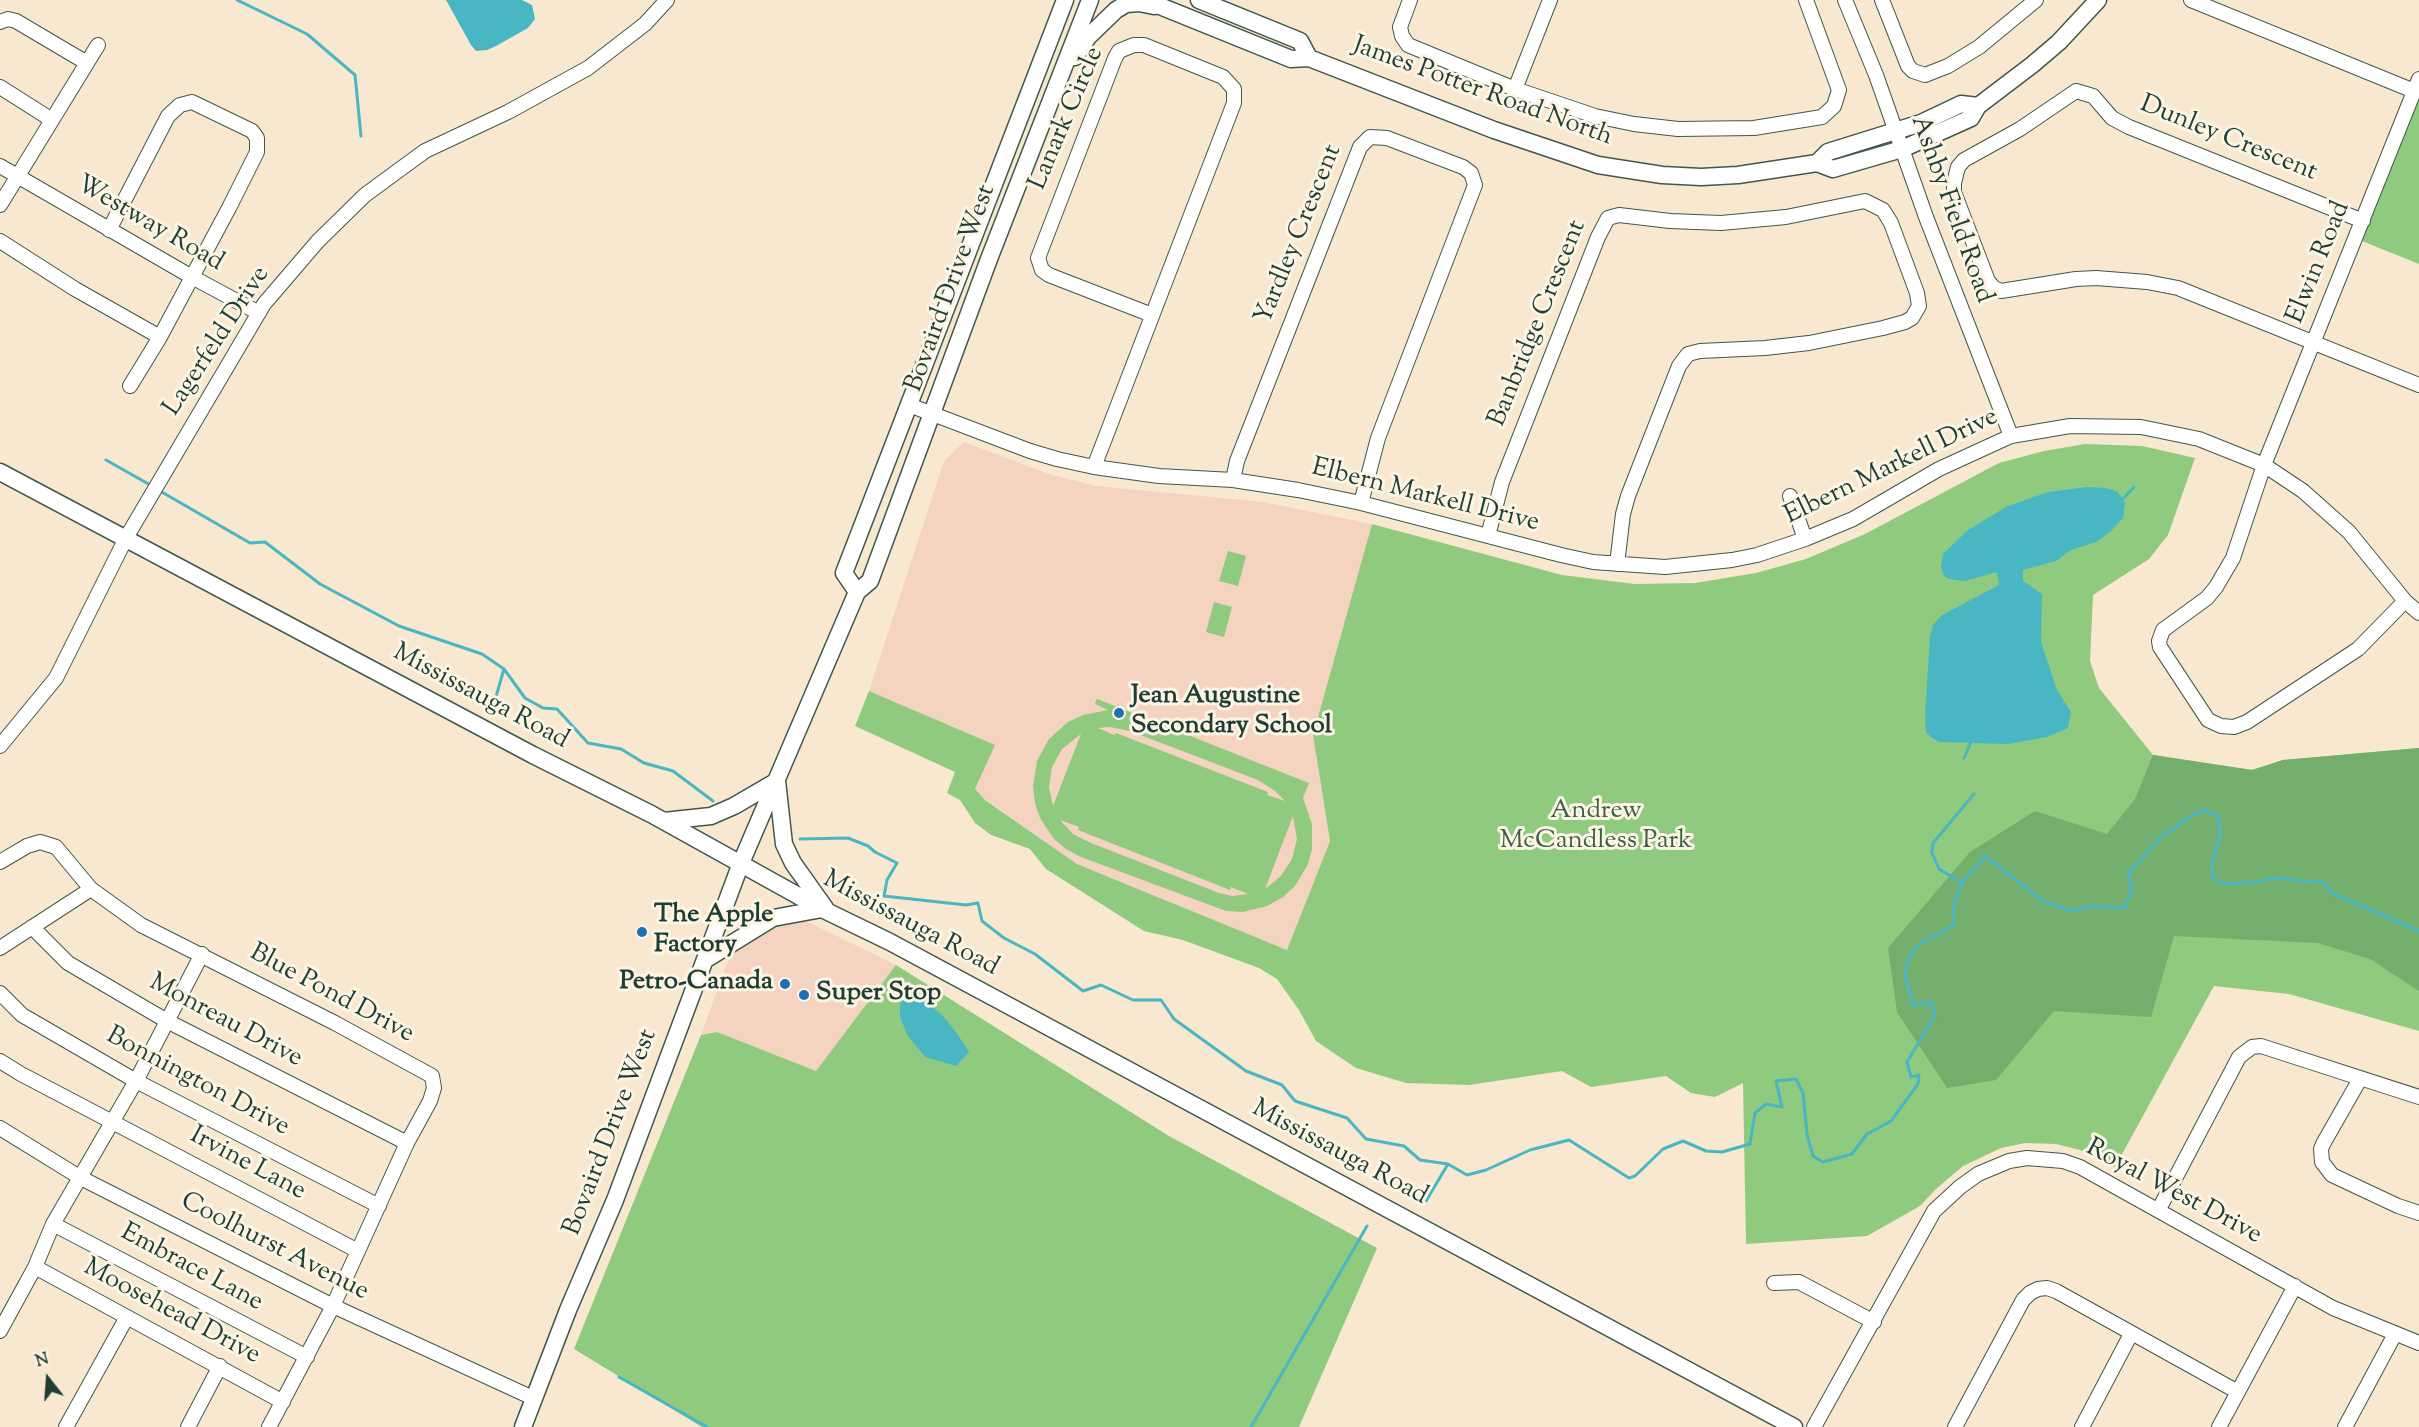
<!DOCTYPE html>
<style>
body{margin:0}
#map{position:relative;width:2419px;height:1427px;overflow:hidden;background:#f8e8d0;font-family:"Sorts Mill Goudy",serif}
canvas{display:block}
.north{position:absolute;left:18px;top:1349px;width:60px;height:60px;-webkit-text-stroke:4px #fcf5e5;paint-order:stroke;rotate:343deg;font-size:16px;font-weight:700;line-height:24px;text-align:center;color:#1f3d34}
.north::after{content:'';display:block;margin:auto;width:21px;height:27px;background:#1f3d34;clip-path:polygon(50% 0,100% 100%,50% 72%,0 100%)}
</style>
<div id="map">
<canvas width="2419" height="1427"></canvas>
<div class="north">N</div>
</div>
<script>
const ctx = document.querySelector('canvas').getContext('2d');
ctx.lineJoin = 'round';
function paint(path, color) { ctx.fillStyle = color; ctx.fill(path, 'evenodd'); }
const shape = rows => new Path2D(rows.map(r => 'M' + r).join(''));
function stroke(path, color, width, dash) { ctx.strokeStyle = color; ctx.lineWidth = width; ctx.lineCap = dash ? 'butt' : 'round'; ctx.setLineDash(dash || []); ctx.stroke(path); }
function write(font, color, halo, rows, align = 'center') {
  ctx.font = font + ' "Sorts Mill Goudy",serif'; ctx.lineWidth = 6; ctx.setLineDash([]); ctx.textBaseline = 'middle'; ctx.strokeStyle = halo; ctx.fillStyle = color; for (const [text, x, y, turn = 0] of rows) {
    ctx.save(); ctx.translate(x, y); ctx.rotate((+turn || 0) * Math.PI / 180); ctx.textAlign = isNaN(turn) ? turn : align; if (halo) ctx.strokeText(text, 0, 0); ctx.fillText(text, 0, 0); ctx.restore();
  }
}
const built = shape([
 [964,442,1049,474,1096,486,1263,502,1372,524,1313,735,1330,841,1287,950,1077,864,985,799,975,790,994,745,869,691,944,461],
 [786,911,896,965,816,1071,717,1032,701,1035,740,928,763,916]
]);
const green = shape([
 [2419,97,2419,264,2362,241],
 [2085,444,2142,446,2195,458,2168,535,2149,559,2093,595,2090,661,2099,688,2153,755,2252,770,2283,760,2419,748,2419,1031,2289,994,2214,986,2115,1167,2080,1150,2056,1144,2025,1143,2001,1148,1963,1166,1936,1189,1920,1206,1867,1236,1746,1244,1743,1083,1715,1097,1691,1093,1666,1076,1591,1087,1562,1071,1469,1085,1406,1083,1356,1068,1316,1041,1299,1010,1277,979,1259,968,1183,940,1144,931,1046,869,1030,849,991,835,975,823,960,800,947,793,955,772,855,726,869,691,995,745,975,789,985,800,1077,864,1287,950,1330,841,1313,735,1372,524,1562,575,1635,584,1695,583,1756,573,1806,559,1865,534,1999,463,2044,451],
 [1228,551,1246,556,1238,586,1219,581],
 [1214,602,1232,607,1224,637,1206,632],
 [1097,699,1309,783,1303,798,1312,824,1312,849,1308,864,1295,886,1283,897,1267,906,1243,912,1226,911,1081,857,1066,849,1054,839,1040,818,1035,803,1033,786,1037,761,1049,739,1068,722,1083,715,1108,710,1095,704],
 [1110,727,1130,731,1258,780,1275,791,1285,801,1267,795,1268,792,1116,733,1114,735,1098,728],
 [1081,734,1053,806,1049,787,1052,767,1062,749],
 [1293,816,1297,839,1292,859,1281,876,1265,889],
 [1060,820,1079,827,1078,830,1230,890,1231,887,1248,894,1232,896,1219,893,1091,843,1073,834],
 [896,965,1169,1136,1377,1248,1299,1427,702,1427,574,1349,701,1035,717,1032,816,1071]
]);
const forest = shape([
 [2419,748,2419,991,2370,959,2318,943,2174,936,2151,1017,2054,1011,1996,1080,1947,1088,1897,1012,1888,948,1970,852,2035,811,2107,834,2135,799,2153,755,2252,770,2283,760]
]);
const water = shape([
 [446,0,522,0,532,5,535,19,528,28,496,46,487,50,476,51,471,45],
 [2087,487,2106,488,2118,492,2125,503,2123,518,2110,532,2096,542,2071,550,2056,561,2023,570,2023,581,2042,594,2041,642,2057,690,2071,712,2068,728,2047,737,2008,744,1940,742,1932,738,1926,732,1925,716,1930,637,1933,625,1942,615,1999,585,1997,572,1965,581,1949,579,1944,576,1941,567,1943,554,1968,530,2006,507,2048,492],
 [907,999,925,1000,943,1016,958,1035,969,1052,956,1066,925,1057,908,1036,900,1017,900,1003]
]);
const stream = shape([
 [237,0,307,34,355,75,361,136],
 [106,460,152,486],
 [160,491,250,543,265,542,320,584,399,626,482,654,504,669,525,698,543,708,557,709,588,743,621,749,644,763,673,771,713,801],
 [2121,501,2134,487],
 [491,714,504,669],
 [1964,758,1972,740],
 [800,839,848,838,868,846,875,852,897,863,887,880,884,896,966,905,978,903,982,921,1004,938,1035,954,1083,991,1101,985,1133,1000,1161,1000,1174,1019,1246,1071,1282,1085,1295,1101,1347,1118,1366,1139,1404,1146,1420,1160,1448,1164,1467,1175,1486,1170,1530,1150,1569,1140,1629,1178,1635,1176,1663,1149,1683,1141,1706,1151,1722,1152,1750,1144,1755,1113,1766,1104,1782,1107,1776,1081,1796,1079,1803,1093,1807,1134,1813,1156,1823,1162,1852,1154,1867,1134,1891,1121,1918,1084,1919,1075,1911,1077,1907,1062,1935,1015,1931,1002,1913,1005,1905,975,1908,960,1918,945,1954,925,1954,903,1962,883,1985,856,2043,901,2071,911,2092,906,2124,908,2132,891,2128,874,2158,840,2189,817,2204,810,2218,816,2220,835,2212,864,2213,878,2223,884,2257,882,2274,878,2324,883,2334,894,2419,931],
 [1962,883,1939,869,1932,853,1933,843,1974,794],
 [1426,1201,1448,1164],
 [619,1377,707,1427],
 [1251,1427,1367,1226]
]);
const minor = shape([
 [1410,0,1400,27,1402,36,1408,45,1515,89,1550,0],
 [1845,0,1876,75,1926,217,2011,436],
 [1882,0,1908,66,1913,71,1925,75,1948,66,1979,47,2036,0],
 [2191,0,2414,91],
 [0,22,8,19,16,21,87,63],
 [0,87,52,120],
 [1515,89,1595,116,1634,124,1678,129,1754,128,1822,117,1834,106,1839,90,1806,0],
 [0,166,192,277,259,313],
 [0,205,98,45],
 [2363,221,2129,127,2112,118,2093,96,2076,91,2020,129,1964,160,1958,167,1954,183,1954,192,1988,281,1994,288,2001,291,2076,279,2096,278,2147,282,2178,288,2419,385],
 [109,230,168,116,180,105,192,102,252,131,257,138,257,152,230,206,160,337,130,386],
 [0,241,75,289,160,337],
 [909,405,1030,451,1057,459,1094,467,1159,476,1233,480,1298,490,1361,503,1561,555,1593,562,1665,567,1732,560,1757,555,1805,539,1853,519,1939,469,2011,436,2070,426,2141,427,2199,439,2264,465,2303,491,2349,532,2405,601,2419,613],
 [1094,467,1234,103,1234,89,1223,77,1144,45,1134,45,1119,51,1115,58,1038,258,1042,270,1049,275,1152,315],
 [1233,480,1237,461,1360,147,1370,137,1387,138,1463,167,1471,173,1475,185,1378,438,1361,503],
 [1790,496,1805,539],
 [1488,536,1502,482,1598,237,1608,218,1619,215,1670,221,1721,223,1786,217,1865,201,1883,210,1891,223,1917,293,1919,306,1912,318,1905,322,1883,328,1809,343,1765,348,1700,351,1688,354,1679,366,1628,496,1623,514,1617,564],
 [2405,601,2358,649,2247,722,2234,727,2221,726,2208,720,2160,647,2159,641,2163,630,2207,598,2216,587,2233,558,2264,465,2419,79],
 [0,746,56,678,126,538,264,304,318,241,365,195,425,151,508,112,588,68,645,24,667,0],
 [0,862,27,846,40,842,56,847,91,889,141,925,335,1023,432,1076,434,1088,430,1101,407,1143,333,1306,269,1427],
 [32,927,68,963,167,1021,407,1143],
 [0,948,91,889],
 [0,993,22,1015,136,1081,379,1206],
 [0,1061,21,1074,358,1251],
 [2360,1079,2323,1144,2321,1149,2322,1162,2332,1175,2398,1206,2419,1213],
 [0,1128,81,1178,333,1306,533,1398],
 [2159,1209,2239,1057,2252,1047,2261,1046,2419,1097],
 [53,1224,307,1357],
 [35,1267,283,1402],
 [1774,1283,1799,1282,1874,1322],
 [0,1331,35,1267,53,1224,136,1081,202,954],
 [66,1427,127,1317],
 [188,1427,220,1366],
 [1814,1427,1934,1211,1960,1187,1978,1174,2009,1161,2027,1158,2063,1161,2080,1167,2333,1308,2419,1343],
 [1955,1427,2023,1300,2030,1293,2038,1289,2047,1288,2056,1291,2238,1392],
 [2082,1427,2131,1334],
 [2219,1427,2295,1286],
 [2345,1427,2395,1334]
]);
const major = shape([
 [1145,0,1291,59,1309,58,1494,130,1598,165,1662,175,1701,177,1738,175,1817,163],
 [1199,0,1300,41,1309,58],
 [1075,57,1088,37,1116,10,1126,4,1139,3,1154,6],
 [1817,163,1833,169,1902,149,1971,118,1978,106,2032,65,2059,42,2098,0],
 [1817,163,1828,152,1921,123,1961,104,1978,106],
 [0,472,533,755,651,814,822,909,890,942,1794,1427],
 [857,592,844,573,1065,0],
 [777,781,784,844,793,863,825,908],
 [664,821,711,816,734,806,777,781],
 [705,960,773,918,822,909],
 [523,1427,568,1310,615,1200,741,863,857,592,870,581,989,259,1090,0]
]);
const markers = [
 [1119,713,6,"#1f6fb2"],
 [642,932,6,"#1f6fb2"],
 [785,984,6,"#1f6fb2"],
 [804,995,6,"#1f6fb2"]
];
const streetNames = [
 ["James Potter Road North",1482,93,20],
 ["Lanark Circle",1068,119,-67],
 ["Dunley Crescent",2228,140,22],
 ["Ashby Field Road",1950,210,70],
 ["Westway Road",149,225,30],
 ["Yardley Crescent",1300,235,-68],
 ["Elwin Road",2320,263,-68],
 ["Bovaird Drive West",952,289,-70],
 ["Banbridge Crescent",1539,324,-68],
 ["Lagerfeld Drive",218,342,-57],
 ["Elbern Markell Drive",1892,468,-26],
 ["Elbern Markell Drive",1425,497,14],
 ["Mississauga Road",480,698,28],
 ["Mississauga Road",910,925,28],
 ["Blue Pond Drive",331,995,28],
 ["Monreau Drive",225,1022,28],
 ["Bonnington Drive",197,1083,28],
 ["Bovaird Drive West",612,1133,-69],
 ["Mississauga Road",1339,1154,28],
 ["Irvine Lane",247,1165,28],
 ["Royal West Drive",2173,1193,28],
 ["Coolhurst Avenue",274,1248,27],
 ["Embrace Lane",191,1269,28],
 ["Moosehead Drive",171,1313,28]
];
const poiNames = [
 ["Jean Augustine",1131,698],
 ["Secondary School",1131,728],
 ["The Apple",654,917],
 ["Factory",654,947],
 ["Petro-Canada",773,984,"right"],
 ["Super Stop",816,995]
];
const parkNames = [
 ["Andrew",1596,813],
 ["McCandless Park",1596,843]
];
paint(built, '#f4d3c0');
paint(green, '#8fca7e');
paint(forest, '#73ae6d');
paint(water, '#49b7c3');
stroke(stream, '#49b7c3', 3);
stroke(minor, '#40574b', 16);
stroke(major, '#40574b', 19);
stroke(minor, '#fff', 14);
stroke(major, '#fff', 16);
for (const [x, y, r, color] of markers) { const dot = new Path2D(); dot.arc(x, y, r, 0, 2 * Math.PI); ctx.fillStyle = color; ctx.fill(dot); stroke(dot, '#fcf5e5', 2); }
write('26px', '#1f3d34', '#fcf5e5', streetNames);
write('bold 26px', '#1f3d34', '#fcf5e5', poiNames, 'left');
write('26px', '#3b6046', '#fcf5e5', parkNames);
</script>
